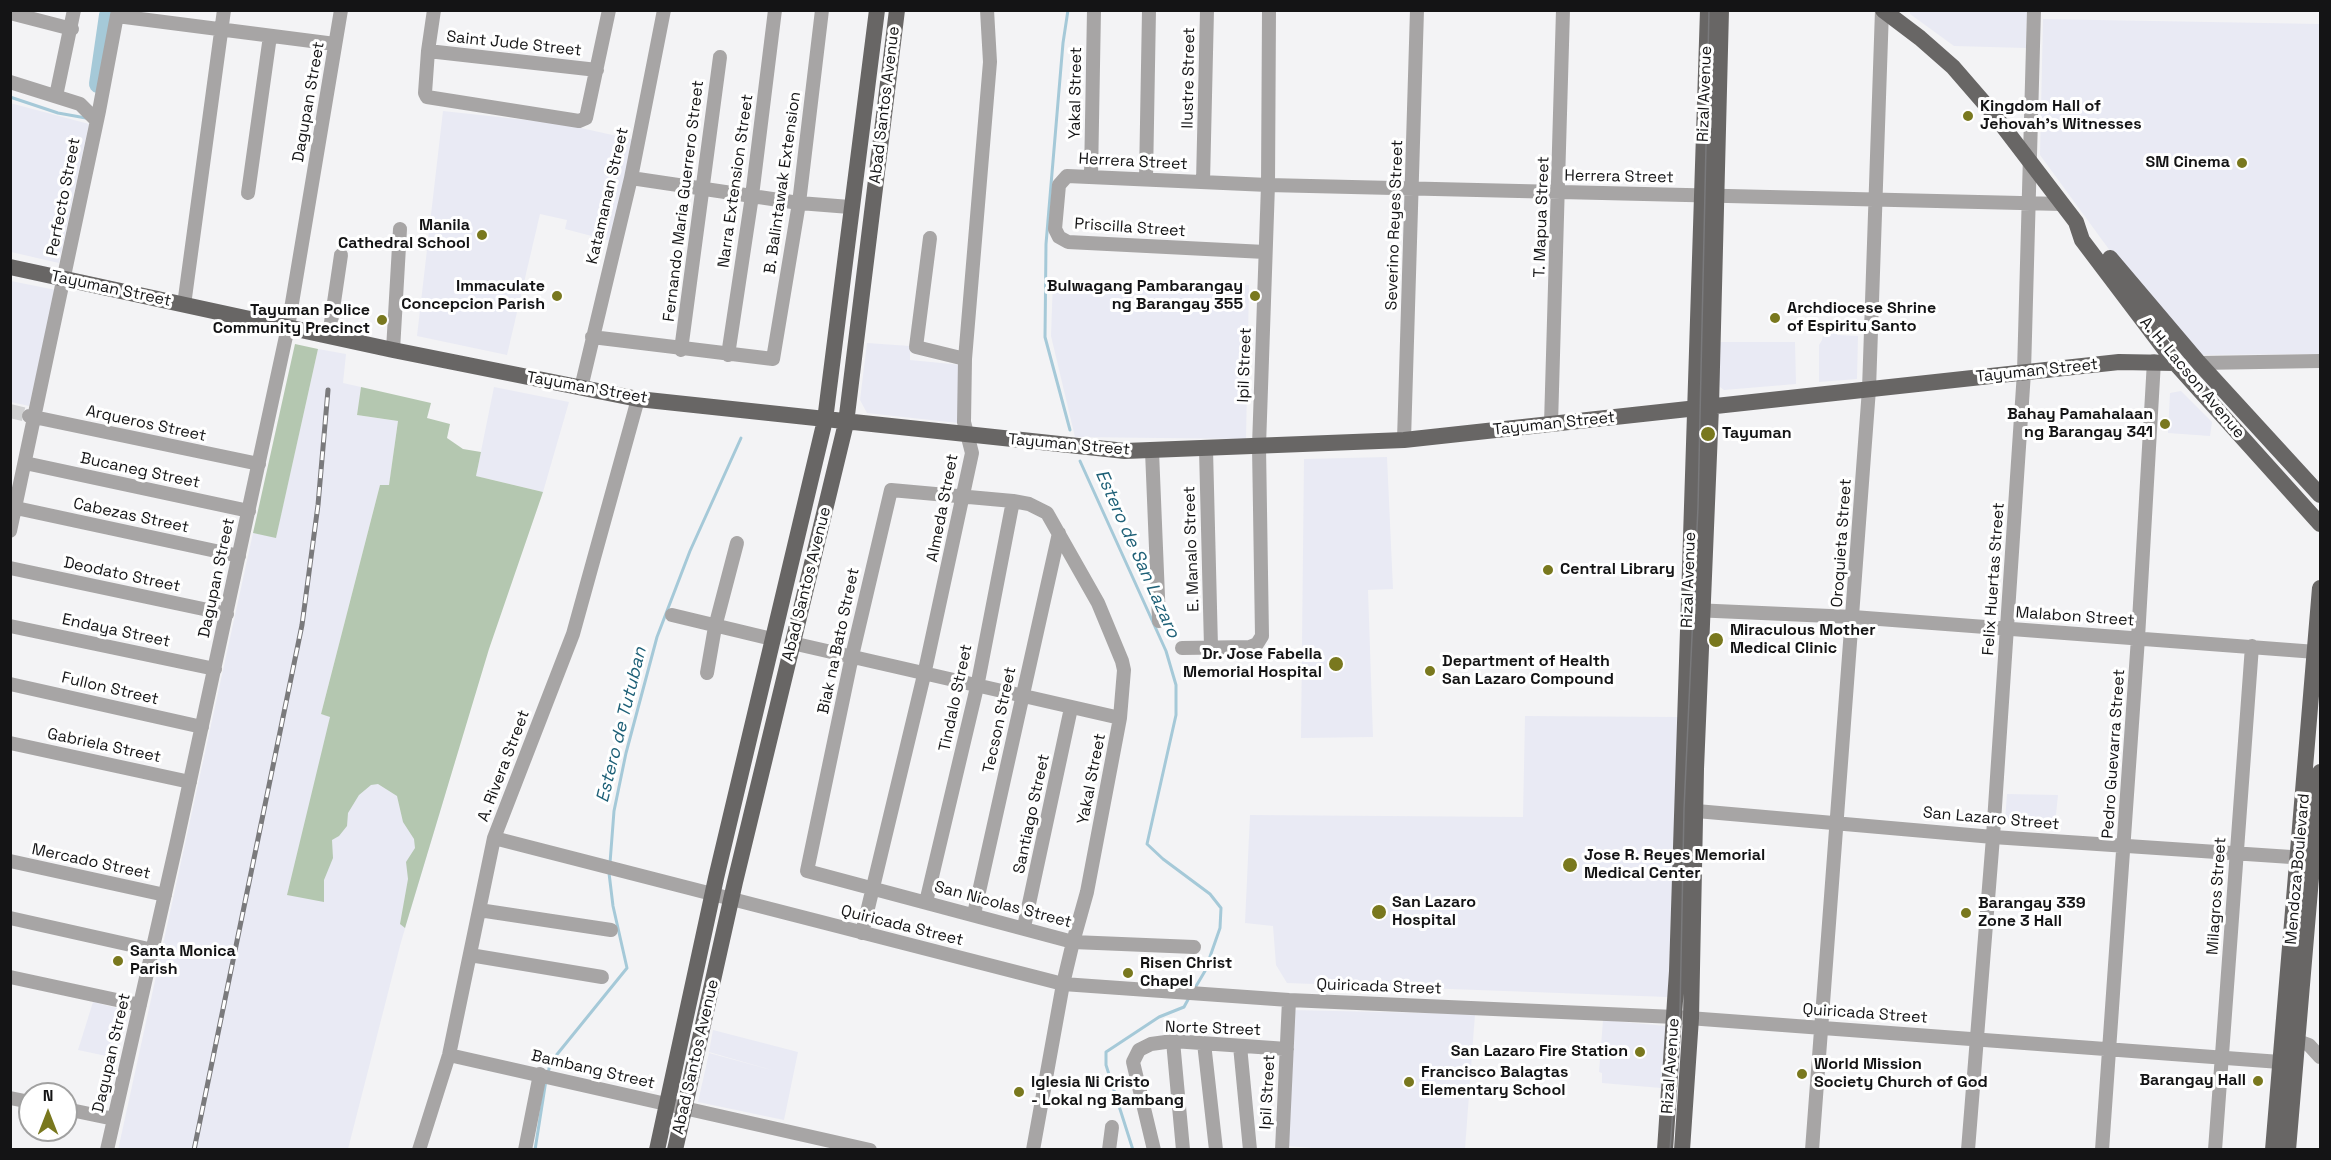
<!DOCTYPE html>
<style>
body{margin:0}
#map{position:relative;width:2331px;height:1160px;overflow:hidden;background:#f3f3f5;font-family:"Space Grotesk",sans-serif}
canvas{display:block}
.frame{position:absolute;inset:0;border:12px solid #141415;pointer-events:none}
.north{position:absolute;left:18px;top:1082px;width:60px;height:60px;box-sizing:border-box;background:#fff;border:2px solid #a1a1a1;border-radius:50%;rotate:0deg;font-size:16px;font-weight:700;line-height:24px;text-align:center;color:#141415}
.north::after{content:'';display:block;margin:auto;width:21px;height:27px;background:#79781e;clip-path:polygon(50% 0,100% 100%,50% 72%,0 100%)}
</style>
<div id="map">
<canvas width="2331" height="1160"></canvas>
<div class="frame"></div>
<div class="north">N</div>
</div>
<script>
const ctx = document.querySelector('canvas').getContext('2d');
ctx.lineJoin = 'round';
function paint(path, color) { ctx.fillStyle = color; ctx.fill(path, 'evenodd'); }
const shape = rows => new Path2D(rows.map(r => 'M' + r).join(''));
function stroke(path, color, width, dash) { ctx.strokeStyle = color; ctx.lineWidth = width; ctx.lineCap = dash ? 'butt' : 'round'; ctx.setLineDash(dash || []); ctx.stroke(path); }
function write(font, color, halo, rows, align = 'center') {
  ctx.font = font + ' "Space Grotesk",sans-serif'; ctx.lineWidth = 6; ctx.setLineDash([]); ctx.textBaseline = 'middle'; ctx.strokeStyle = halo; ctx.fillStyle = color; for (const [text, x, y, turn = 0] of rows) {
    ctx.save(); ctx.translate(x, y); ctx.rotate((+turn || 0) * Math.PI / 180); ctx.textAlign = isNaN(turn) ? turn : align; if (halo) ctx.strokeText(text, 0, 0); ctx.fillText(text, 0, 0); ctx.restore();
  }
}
const built = shape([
 [1910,11,2027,11,2026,48,1954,46,1910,14],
 [2043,19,2320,24,2320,354,2201,355,2116,259,2040,155],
 [10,103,89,124,59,263,11,252],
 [443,111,563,124,635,140,611,241,565,229,567,220,540,214,507,355,417,336],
 [1053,280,1249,285,1246,439,1075,437,1051,336],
 [11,281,56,290,29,406,11,402],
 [1825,323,1837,323,1837,335,1858,336,1857,379,1819,382,1819,345,1822,340],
 [1715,342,1795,342,1796,384,1724,390,1720,387],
 [867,343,910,346,910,360,962,365,958,423,867,413,860,400],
 [318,349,346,354,343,383,361,387,357,415,398,421,389,486,380,485,321,714,330,716,446,792,401,942,348,1149,118,1150,253,533,276,537],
 [494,387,569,402,543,492,476,476],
 [2181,391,2212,422,2210,436,2168,433,2170,393],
 [1387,457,1393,589,1368,590,1373,737,1301,738,1304,459],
 [1525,716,1678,717,1668,997,1287,983,1276,965,1273,926,1245,923,1250,815,1523,817],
 [2007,794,2058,795,2055,824,2005,820],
 [93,1002,129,1011,116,1058,78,1050],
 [1290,1010,1475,1014,1465,1149,1339,1150,1286,1146],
 [1603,1020,1666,1026,1661,1088,1602,1083,1602,1073,1599,1072],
 [713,1030,798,1052,784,1120,698,1102,709,1053,775,1071,709,1052]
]);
const green = shape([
 [295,344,318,349,276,538,253,533],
 [361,387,431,403,427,418,450,424,447,438,463,449,481,452,476,476,543,492,489,649,405,928,400,924,408,879,406,862,415,848,414,839,403,822,397,796,378,784,371,785,359,795,348,813,347,826,339,836,332,840,333,858,324,880,324,902,287,895,330,717,321,714,380,485,389,485,398,421,357,415]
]);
const stream = shape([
 [1068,10,1063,43,1046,244,1045,337,1070,430],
 [108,15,108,10],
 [10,97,58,113,86,118],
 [1080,461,1166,651,1176,685,1176,715,1147,844,1163,859,1210,894,1221,908,1220,928,1205,971,1195,988],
 [610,863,614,811,626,753,657,637,690,551,741,438],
 [548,1074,550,1063,627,968,613,906,609,873],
 [535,1150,546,1080],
 [1133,1150,1106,1065,1106,1052,1159,1017,1184,1007,1190,996]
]);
const river = shape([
 [98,84,108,15]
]);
const minorTunnel = shape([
 [10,411,27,415]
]);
const minor = shape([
 [434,10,428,51,425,93,427,97,579,121,586,118,609,10],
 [10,13,72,29],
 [117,16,335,44],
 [428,51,597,70],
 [10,82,80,104,96,120],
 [56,96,74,10],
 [1091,177,1094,10],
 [631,178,799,203,850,207],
 [1146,179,1149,10],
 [1203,182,1207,10],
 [248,193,270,36],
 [930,238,916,347,965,359],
 [1265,252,1068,242,1059,237,1055,229,1059,185,1067,176,1268,185,2062,204],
 [184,305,224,10],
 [329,336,341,255],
 [592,337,773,359,799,203,822,10],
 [393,350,400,229],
 [681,350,720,57],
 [728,355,752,196,775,10],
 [2199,363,2320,361],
 [581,388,631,178,664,10],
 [29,416,259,464],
 [1551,424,1563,10],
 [1404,440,1417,10],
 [1206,449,1211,647],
 [1152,451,1159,621],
 [25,463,249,511],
 [16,508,239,556],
 [10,531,99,111,118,10],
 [10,568,227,614],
 [1693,610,1853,617,2316,652],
 [672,615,772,639],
 [10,626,215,669],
 [792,643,1120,718],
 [1182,648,1250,647,1257,644,1262,636,1259,446,1268,185,1269,10],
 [707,673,715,627,737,543],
 [10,684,202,727],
 [10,743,190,782],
 [1685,810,1993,837,2306,858],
 [494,838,1063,984,1289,1000,1675,1017,2280,1062],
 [10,861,165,895],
 [926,902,977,687,1013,501],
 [479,910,611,930],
 [974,914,1059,533],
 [10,918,153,950],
 [1024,927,1071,708],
 [862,933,924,675,972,453,964,422,965,359,990,62,987,10],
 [470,955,602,977],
 [10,977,140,1005],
 [1173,1041,1183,1150],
 [2298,1041,2309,1045,2320,1057],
 [1204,1043,1216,1150],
 [1240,1046,1250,1150],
 [449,1055,870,1150],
 [10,1098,30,1102],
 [66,1109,114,1119],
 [107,1150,177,841,288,327,341,10],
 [419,1150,449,1055,494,838,573,634,638,399],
 [525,1150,540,1074],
 [1033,1150,1063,984,1073,942,1087,892,1120,718,1124,670,1122,661,1098,603,1047,513,1029,504,1013,501,891,490,852,656,807,871,1073,942,1194,947],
 [1109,1150,1112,1127],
 [1154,1150,1133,1062,1139,1050,1151,1044,1173,1041,1287,1049],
 [1282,1150,1289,1000],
 [1812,1150,1869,389,1882,10],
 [1968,1150,1993,837,2024,372,2034,10],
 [2102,1150,2138,638,2154,361],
 [2215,1150,2252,646]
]);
const major = shape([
 [1883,10,1920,38,1953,67,1992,112,2076,222,2082,240,2175,363,2320,524],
 [2110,258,2199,363,2320,495],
 [10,267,393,350,638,399,1125,451,1404,440,2119,362,2175,363],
 [657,1150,716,878,825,420,877,10],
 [675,1150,735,882,846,423,897,10],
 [1665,1150,1677,971,1708,10],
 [1682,1150,1691,1018,1696,769,1711,407,1721,10],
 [2273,1150,2320,588],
 [2288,1150,2320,772]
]);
const tram = shape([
 [1670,1150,1680,1012,1684,809,1698,507,1709,10]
]);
const rail = shape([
 [194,1150,302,625,318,505,328,390]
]);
const markers = [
 [1968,116,6,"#79781e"],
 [2242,163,6,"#79781e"],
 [482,235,6,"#79781e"],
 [557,296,6,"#79781e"],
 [1255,296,6,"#79781e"],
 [1775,318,6,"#79781e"],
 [382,320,6,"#79781e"],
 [2165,424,6,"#79781e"],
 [1708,434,8,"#79781e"],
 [1548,570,6,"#79781e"],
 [1716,640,8,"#79781e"],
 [1336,664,8,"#79781e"],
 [1430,671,6,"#79781e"],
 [1570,865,8,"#79781e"],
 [1379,912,8,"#79781e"],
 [1966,913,6,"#79781e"],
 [118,961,6,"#79781e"],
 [1128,973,6,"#79781e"],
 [1640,1052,6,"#79781e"],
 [1802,1074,6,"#79781e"],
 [2258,1081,6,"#79781e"],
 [1409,1082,6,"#79781e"],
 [1019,1092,6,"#79781e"]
];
const streetNames = [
 ["Saint Jude Street",514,44,6],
 ["Ilustre Street",1189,78,-89],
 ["Yakal Street",1076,93,-89],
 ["Rizal Avenue",1705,94,-88],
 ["Dagupan Street",309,102,-80],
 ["Abad Santos Avenue",885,105,-83],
 ["Herrera Street",1133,162,3],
 ["Herrera Street",1619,177,1],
 ["Narra Extension Street",736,181,-82],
 ["B. Balintawak Extension",783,183,-82],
 ["Katamanan Street",608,196,-77],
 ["Perfecto Street",64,197,-79],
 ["Fernando Maria Guerrero Street",684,201,-83],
 ["T. Mapua Street",1542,217,-88],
 ["Severino Reyes Street",1395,225,-88],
 ["Priscilla Street",1130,228,4],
 ["Tayuman Street",111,289,12],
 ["Ipil Street",1245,365,-88],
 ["Tayuman Street",2037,371,-6],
 ["A. H. Lacson Avenue",2192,378,50],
 ["Tayuman Street",587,388,10],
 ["Arqueros Street",146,424,12],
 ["Tayuman Street",1554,424,-6],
 ["Tayuman Street",1069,445,5],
 ["Bucaneg Street",140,471,12],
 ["Almeda Street",943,508,-79],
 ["Cabezas Street",131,516,12],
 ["Oroquieta Street",1842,543,-86],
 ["E. Manalo Street",1192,549,-92],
 ["Deodato Street",122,575,12],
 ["Dagupan Street",217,578,-78],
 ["Felix Huertas Street",1994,579,-86],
 ["Rizal Avenue",1689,580,-88],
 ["Abad Santos Avenue",807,584,-76],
 ["Malabon Street",2075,617,4],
 ["Endaya Street",116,631,12],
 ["Biak na Bato Street",839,641,-78],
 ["Fullon Street",110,689,13],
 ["Tindalo Street",956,698,-78],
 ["Tecson Street",1000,720,-78],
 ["Gabriela Street",104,746,12],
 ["Pedro Guevarra Street",2114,754,-86],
 ["A. Rivera Street",504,766,-69],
 ["Yakal Street",1092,779,-79],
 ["Santiago Street",1032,814,-78],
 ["San Lazaro Street",1991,819,5],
 ["Mercado Street",91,862,12],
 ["Mendoza Boulevard",2298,869,-85],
 ["Milagros Street",2217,896,-86],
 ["San Nicolas Street",1003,905,15],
 ["Quiricada Street",902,926,14],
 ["Quiricada Street",1379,987,2],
 ["Quiricada Street",1865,1014,4],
 ["Norte Street",1213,1029,2],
 ["Dagupan Street",112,1053,-77],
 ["Abad Santos Avenue",696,1057,-77],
 ["Rizal Avenue",1671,1066,-86],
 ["Bambang Street",593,1070,13],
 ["Ipil Street",1268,1092,-87]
];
const poiNames = [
 ["Kingdom Hall of",1980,107],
 ["Jehovah's Witnesses",1980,125],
 ["SM Cinema",2230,163,"right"],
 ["Manila",470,226,"right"],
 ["Cathedral School",470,244,"right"],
 ["Immaculate",545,287,"right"],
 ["Concepcion Parish",545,305,"right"],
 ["Bulwagang Pambarangay",1243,287,"right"],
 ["ng Barangay 355",1243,305,"right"],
 ["Archdiocese Shrine",1787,309],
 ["of Espiritu Santo",1787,327],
 ["Tayuman Police",370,311,"right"],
 ["Community Precinct",370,329,"right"],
 ["Bahay Pamahalaan",2153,415,"right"],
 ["ng Barangay 341",2153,433,"right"],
 ["Tayuman",1722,434],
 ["Central Library",1560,570],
 ["Miraculous Mother",1730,631],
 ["Medical Clinic",1730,649],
 ["Dr. Jose Fabella",1322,655,"right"],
 ["Memorial Hospital",1322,673,"right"],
 ["Department of Health",1442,662],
 ["San Lazaro Compound",1442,680],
 ["Jose R. Reyes Memorial",1584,856],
 ["Medical Center",1584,874],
 ["San Lazaro",1392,903],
 ["Hospital",1392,921],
 ["Barangay 339",1978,904],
 ["Zone 3 Hall",1978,922],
 ["Santa Monica",130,952],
 ["Parish",130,970],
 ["Risen Christ",1140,964],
 ["Chapel",1140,982],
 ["San Lazaro Fire Station",1628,1052,"right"],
 ["World Mission",1814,1065],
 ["Society Church of God",1814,1083],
 ["Francisco Balagtas",1421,1073],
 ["Elementary School",1421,1091],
 ["Barangay Hall",2246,1081,"right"],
 ["Iglesia Ni Cristo",1031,1083],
 ["- Lokal ng Bambang",1031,1101]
];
const waterNames = [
 ["Estero de San Lazaro",1137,554,66],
 ["Estero de Tutuban",622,725,-76]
];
paint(built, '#e9eaf4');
paint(green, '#b4c7b0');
stroke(stream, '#a5c9d8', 3);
stroke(river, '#a5c9d8', 18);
stroke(minorTunnel, '#d2d2d3', 14, [14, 7]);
stroke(minor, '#a7a5a5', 14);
stroke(major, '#686665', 16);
stroke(tram, '#7a7a7c', 1.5);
stroke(rail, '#7a7a7c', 5);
stroke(rail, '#fff', 3, [9]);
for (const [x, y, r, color] of markers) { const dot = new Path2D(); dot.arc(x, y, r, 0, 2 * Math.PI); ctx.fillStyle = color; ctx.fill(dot); stroke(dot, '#fff', 2); }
write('16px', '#141415', '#fff', streetNames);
write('bold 16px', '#141415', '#fff', poiNames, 'left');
write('italic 18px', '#1e6077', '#fff', waterNames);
</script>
